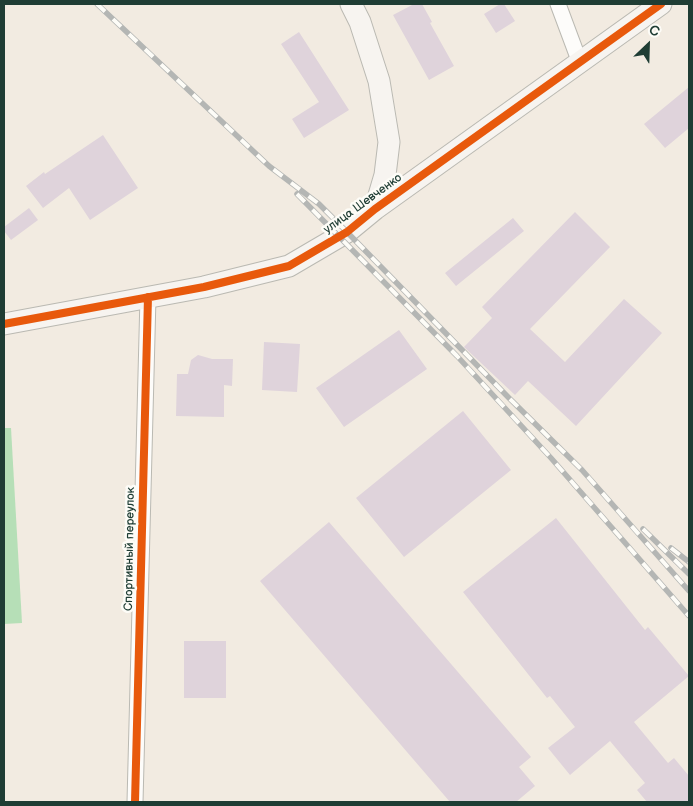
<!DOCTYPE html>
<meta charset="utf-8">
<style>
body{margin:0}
#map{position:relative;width:693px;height:806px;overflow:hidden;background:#f2ebe1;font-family:"Balsamiq Sans",sans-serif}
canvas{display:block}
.frame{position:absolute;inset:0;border:5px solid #1f3d34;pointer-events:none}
.north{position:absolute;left:623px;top:20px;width:50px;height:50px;-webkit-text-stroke:4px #fdfcf7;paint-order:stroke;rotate:24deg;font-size:14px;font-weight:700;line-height:20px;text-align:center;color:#1f3d34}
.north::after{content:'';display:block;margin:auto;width:18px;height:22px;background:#1f3d34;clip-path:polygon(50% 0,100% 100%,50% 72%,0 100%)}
</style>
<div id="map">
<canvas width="693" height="806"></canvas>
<div class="frame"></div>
<div class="north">С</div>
</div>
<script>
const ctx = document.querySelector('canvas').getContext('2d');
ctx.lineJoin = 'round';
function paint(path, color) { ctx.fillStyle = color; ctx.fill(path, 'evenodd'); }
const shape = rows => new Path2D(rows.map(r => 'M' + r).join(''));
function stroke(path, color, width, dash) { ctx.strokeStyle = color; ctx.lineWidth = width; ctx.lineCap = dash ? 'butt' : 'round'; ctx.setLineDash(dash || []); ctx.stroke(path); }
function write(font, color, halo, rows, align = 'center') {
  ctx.font = font + ' "Balsamiq Sans",sans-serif'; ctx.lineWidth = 5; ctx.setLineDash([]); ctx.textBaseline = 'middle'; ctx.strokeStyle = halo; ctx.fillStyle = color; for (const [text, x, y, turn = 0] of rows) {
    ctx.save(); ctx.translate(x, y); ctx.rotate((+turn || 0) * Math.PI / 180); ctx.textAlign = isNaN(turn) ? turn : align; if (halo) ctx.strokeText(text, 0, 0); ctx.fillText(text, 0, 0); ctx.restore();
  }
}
const green = shape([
 [4,428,11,428,22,623,4,624]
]);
const building = shape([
 [414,4,422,4,432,22,430,23,454,66,429,80,393,15],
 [500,4,504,4,515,21,496,33,484,14],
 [299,32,349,110,304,138,292,119,319,102,281,44],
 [689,87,689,128,665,148,644,124],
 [103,135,138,188,90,220,69,188,43,208,26,186,44,172,45,174],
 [29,208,38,220,11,240,4,231,4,227],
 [575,212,610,247,530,329,565,362,624,299,662,333,576,426,528,381,515,395,464,347,492,318,482,307],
 [513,218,524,231,456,286,445,273],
 [399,330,427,369,344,427,316,388],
 [264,342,300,344,297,392,262,390],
 [198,355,212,359,233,359,232,386,224,385,224,417,176,416,177,374,188,374,191,360],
 [463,411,511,470,404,557,356,498],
 [556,518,645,630,648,627,689,676,634,722,668,763,674,758,689,776,689,802,647,802,637,790,645,783,610,741,570,775,548,748,575,727,550,696,547,698,463,592],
 [329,522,531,757,519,767,535,786,516,802,450,802,260,581],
 [184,641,226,641,226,698,184,698]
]);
const street = shape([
 [558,4,580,63],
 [135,802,148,297]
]);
const secondary = shape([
 [351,4,360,22,379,81,389,142,385,175,375,209],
 [4,324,204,287,289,266,347,232,375,209,661,4]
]);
const rail = shape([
 [97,4,269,166,319,204,347,232,509,398,582,470,689,591],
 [297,194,457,356,551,458,689,616],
 [643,529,689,574],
 [671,548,689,562]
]);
const cycleway = shape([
 [4,324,204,287,289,266,347,232,375,209,661,4],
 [135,802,148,297]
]);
const streetNames = [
 ["улица Шевченко",363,204,-36],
 ["Спортивный переулок",130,549,-89]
];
paint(green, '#b6dfb7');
paint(building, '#dfd3db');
stroke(street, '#bab9b2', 17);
stroke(secondary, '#bab9b2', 23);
stroke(street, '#fdfcfa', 15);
stroke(secondary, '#f7f4f0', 21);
stroke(rail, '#b4b6b4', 5.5);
stroke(rail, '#fdfcf7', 4, [11]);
stroke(cycleway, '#e8590c', 8);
write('12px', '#1f3d34', '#fdfcf7', streetNames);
</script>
